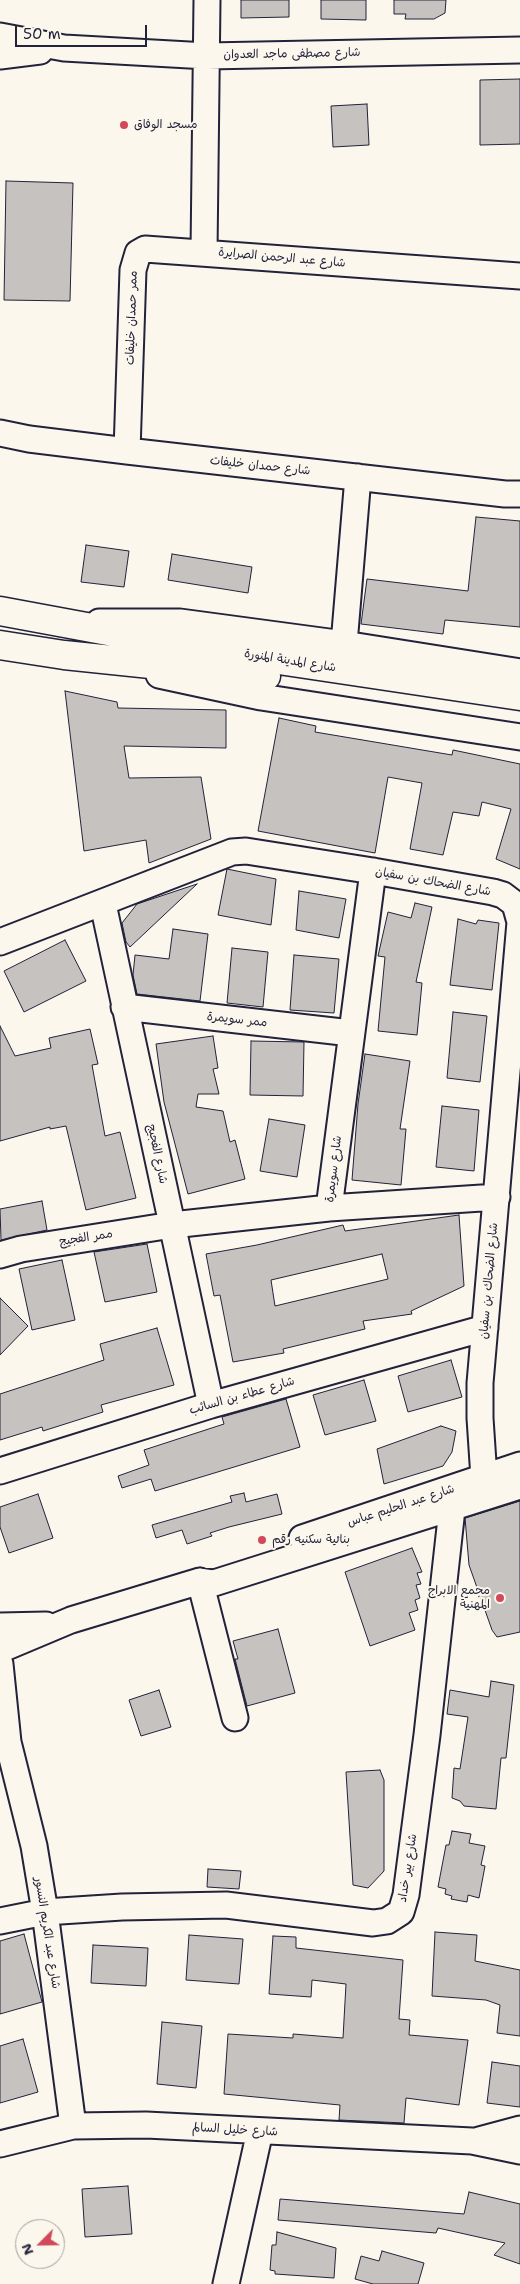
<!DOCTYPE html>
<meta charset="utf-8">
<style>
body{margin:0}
#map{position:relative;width:520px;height:2284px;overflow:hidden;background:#fbf7ec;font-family:"Shantell Sans",sans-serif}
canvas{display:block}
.north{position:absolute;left:15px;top:2219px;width:50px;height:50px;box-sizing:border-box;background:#fbf7ec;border:1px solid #a4a2a5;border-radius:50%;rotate:247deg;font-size:14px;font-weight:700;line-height:20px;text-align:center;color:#22223b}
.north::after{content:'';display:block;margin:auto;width:18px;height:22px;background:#d1495b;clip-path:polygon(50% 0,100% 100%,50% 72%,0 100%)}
.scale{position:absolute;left:15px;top:25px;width:132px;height:22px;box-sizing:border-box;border:2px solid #22223b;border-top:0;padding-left:6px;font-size:15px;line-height:18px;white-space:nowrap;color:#22223b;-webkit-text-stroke:4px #fbf7ec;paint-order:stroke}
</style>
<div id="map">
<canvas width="520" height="2284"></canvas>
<div class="north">N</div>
<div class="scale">50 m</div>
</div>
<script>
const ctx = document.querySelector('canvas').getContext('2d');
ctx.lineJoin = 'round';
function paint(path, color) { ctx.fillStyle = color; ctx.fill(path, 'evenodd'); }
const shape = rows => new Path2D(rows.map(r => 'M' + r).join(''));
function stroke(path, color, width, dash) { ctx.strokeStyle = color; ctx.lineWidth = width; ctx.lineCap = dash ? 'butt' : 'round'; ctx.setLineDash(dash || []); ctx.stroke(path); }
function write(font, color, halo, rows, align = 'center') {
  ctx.font = font + ' "Shantell Sans","Playpen Sans Arabic",sans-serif'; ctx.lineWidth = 4; ctx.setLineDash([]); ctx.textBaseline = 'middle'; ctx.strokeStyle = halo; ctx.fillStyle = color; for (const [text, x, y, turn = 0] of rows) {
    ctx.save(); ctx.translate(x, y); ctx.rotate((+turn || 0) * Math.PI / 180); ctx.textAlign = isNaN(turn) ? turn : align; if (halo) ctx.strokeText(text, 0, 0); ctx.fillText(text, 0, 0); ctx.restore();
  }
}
const building = shape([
 [241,0,289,0,289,17,241,18,241,0],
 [321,0,366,0,366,20,321,19,321,0],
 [394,0,446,0,445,13,434,19,405,19,406,14,394,14,394,0],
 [520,79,520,144,480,145,480,80,520,79],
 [367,104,369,145,333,147,331,106,367,104],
 [6,181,73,183,70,301,4,300,6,181],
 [476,517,520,521,520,627,445,620,443,634,361,624,367,579,468,591,476,517],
 [86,545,129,551,124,587,81,582,86,545],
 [172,554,252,567,248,593,168,580,172,554],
 [65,691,117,702,118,708,226,710,226,748,124,746,129,778,201,777,211,839,149,863,146,840,84,851,65,691],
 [279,718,316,726,315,732,452,755,453,750,520,764,520,869,496,859,511,809,482,802,479,816,453,812,443,855,410,849,422,783,388,777,375,853,258,831,279,718],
 [227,869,276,879,271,925,218,915,227,869],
 [197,884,130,947,126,942,122,923,137,904,197,884],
 [299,891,346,899,339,938,296,930,299,891],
 [415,903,432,907,416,982,422,983,417,1035,378,1031,385,957,378,956,388,912,411,918,415,903],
 [458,919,476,924,478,920,499,923,492,990,450,985,458,919],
 [173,929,208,934,200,1001,137,994,133,975,135,955,169,959,173,929],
 [65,940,86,981,24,1012,4,971,65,940],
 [232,948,268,952,263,1007,227,1003,232,948],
 [294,955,339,959,334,1013,290,1010,294,955],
 [453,1012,487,1016,480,1082,447,1078,453,1012],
 [0,1026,15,1056,51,1048,49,1038,90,1029,98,1064,92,1065,105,1136,120,1132,136,1198,86,1210,66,1126,50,1129,50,1127,0,1141,0,1026],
 [213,1036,218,1068,213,1069,219,1094,198,1094,196,1107,223,1111,230,1142,235,1140,245,1179,188,1194,164,1102,156,1044,213,1036],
 [251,1041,304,1042,303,1096,250,1095,251,1041],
 [365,1054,410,1061,400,1129,406,1129,401,1185,352,1180,358,1104,365,1054],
 [442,1106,479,1110,474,1171,436,1167,442,1106],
 [269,1119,305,1125,297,1177,260,1171,269,1119],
 [42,1201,47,1230,1,1240,0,1209,42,1201],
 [459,1215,464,1286,411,1311,412,1314,363,1321,365,1329,283,1349,284,1353,233,1362,220,1295,214,1296,206,1254,257,1245,343,1225,345,1231,459,1215],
 [382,1254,388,1279,275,1306,271,1280,382,1254],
 [147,1244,157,1292,105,1302,94,1252,147,1244],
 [62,1260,75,1320,32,1330,19,1269,62,1260],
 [0,1298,28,1326,0,1355,0,1298],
 [157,1328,174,1385,101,1405,103,1412,43,1431,42,1427,0,1440,0,1394,104,1360,100,1344,157,1328],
 [451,1360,462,1397,408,1412,398,1376,451,1360],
 [364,1380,376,1421,325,1435,313,1395,364,1380],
 [286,1399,300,1447,155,1491,151,1479,122,1488,118,1476,149,1465,144,1450,224,1424,222,1417,286,1399],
 [441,1426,456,1431,452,1452,443,1466,384,1484,377,1449,441,1426],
 [244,1493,246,1502,277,1494,282,1514,229,1527,210,1533,212,1536,187,1544,182,1530,156,1538,152,1525,232,1502,230,1496,244,1493],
 [38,1494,53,1538,9,1553,0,1527,0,1507,38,1494],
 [520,1501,520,1632,497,1637,492,1630,469,1565,465,1518,520,1501],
 [412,1548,422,1572,417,1573,421,1584,416,1585,420,1598,415,1600,418,1610,409,1613,415,1630,370,1646,345,1572,412,1548],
 [278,1629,295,1693,247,1706,235,1659,238,1659,233,1641,278,1629],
 [491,1681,514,1685,506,1758,501,1758,496,1809,464,1806,460,1801,452,1798,454,1768,460,1769,468,1717,447,1714,450,1690,489,1697,491,1681],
 [159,1690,171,1727,141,1736,129,1700,159,1690],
 [380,1770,384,1780,384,1871,368,1888,353,1885,346,1772,380,1770],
 [452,1831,471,1834,469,1843,485,1846,481,1865,485,1866,479,1898,468,1895,467,1902,451,1899,452,1896,445,1894,446,1889,438,1887,446,1845,449,1845,452,1831],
 [208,1869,241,1871,239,1889,207,1887,208,1869],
 [435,1932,477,1935,475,1961,520,1970,520,2036,497,2033,500,2005,486,2000,432,1996,435,1932],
 [24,1934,42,2002,0,2014,0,1941,24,1934],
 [189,1935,243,1939,239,1984,186,1980,189,1935],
 [273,1936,296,1937,296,1948,403,1960,399,2019,410,2020,409,2035,468,2040,459,2105,406,2098,404,2123,339,2120,340,2105,224,2094,228,2034,293,2038,293,2034,343,2038,346,1984,312,1980,311,1997,269,1994,273,1936],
 [93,1945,148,1948,146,1986,91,1983,93,1945],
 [162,2022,202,2026,196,2088,157,2084,162,2022],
 [23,2039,38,2092,0,2103,0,2046,23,2039],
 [492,2062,520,2066,520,2107,487,2103,492,2062],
 [128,2186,132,2234,85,2237,82,2189,128,2186],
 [469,2192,520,2204,520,2264,494,2255,505,2243,438,2228,436,2233,278,2220,280,2199,464,2214,469,2192],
 [277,2232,336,2248,334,2278,275,2274,275,2271,270,2270,272,2245,276,2245,277,2232],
 [382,2251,424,2263,418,2284,373,2284,355,2279,361,2256,379,2261,382,2251]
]);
const minor = shape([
 [0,36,64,48,207,56,520,50],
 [0,56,40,51],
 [204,252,207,0],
 [0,433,29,439,127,451,505,494,520,494],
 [127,451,133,270,138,253,145,249,520,276],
 [99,622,180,622,344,644,520,672],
 [344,644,358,477],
 [159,675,261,697,520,737],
 [103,904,211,1405],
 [0,942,232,852,246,851,373,871,493,892,503,895,515,904,520,922,480,1383,480,1418,484,1478],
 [124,1007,351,1033],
 [329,1208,497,1197],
 [0,1255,21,1249,172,1225,329,1208,373,871],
 [0,1471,211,1405,485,1328],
 [302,1538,520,1465],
 [200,1581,235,1718],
 [0,1626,46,1625],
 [2,1649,71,1620,200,1581,214,1583,520,1486],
 [0,1664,8,1742,34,1846,45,1912,73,2126],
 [0,1921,45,1912,122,1907,226,1905,373,1923,387,1921,401,1912,406,1895,427,1735,452,1509],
 [479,2140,520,2129],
 [0,2144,73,2126,146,2125,472,2141,520,2151],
 [226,2284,260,2131]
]);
const major = shape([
 [0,611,205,649,520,696],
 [0,645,64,655,266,676]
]);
const markers = [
 [124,125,5,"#d1495b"],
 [262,1540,5,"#d1495b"],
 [500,1598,5,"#d1495b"]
];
const streetNames = [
 ["شارع مصطفى ماجد العدوان",292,54,-1],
 ["شارع عبد الرحمن الصرايرة",282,258,5],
 ["ممر حمدان خليفات",132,318,-88],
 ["شارع حمدان خليفات",260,466,6],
 ["شارع المدينة المنورة",290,661,9],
 ["شارع الضحاك بن سفيان",433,882,10],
 ["ممر سويمرة",237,1020,6],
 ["شارع الفجيج",157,1154,78],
 ["شارع سويمرة",334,1169,-83],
 ["ممر الفجيج",86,1238,-9],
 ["شارع الضحاك بن سفيان",489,1281,-85],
 ["شارع عطاء بن السائب",242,1396,-16],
 ["شارع عبد الحليم عباس",401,1506,-18],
 ["شارع بير خداد",408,1868,-81],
 ["شارع عبد الكريم النسور",47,1933,81],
 ["شارع خليل السالم",235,2130,3]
];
const poiNames = [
 ["مسجد الوفاق",134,125],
 ["بنائية سكنيه رقم",272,1540],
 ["مجمع الابراج",490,1591,"right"],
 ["المهنية",490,1605,"right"]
];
paint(building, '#c6c2c0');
stroke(building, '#22223b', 1);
stroke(minor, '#22223b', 29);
stroke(major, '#22223b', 31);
stroke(minor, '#fbf7ec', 25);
stroke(major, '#fbf7ec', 28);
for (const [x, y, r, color] of markers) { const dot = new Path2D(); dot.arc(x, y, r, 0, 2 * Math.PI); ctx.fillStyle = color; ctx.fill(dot); stroke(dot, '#fbf7ec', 2); }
write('12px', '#22223b', '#fbf7ec', streetNames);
write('12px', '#22223b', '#fbf7ec', poiNames, 'left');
</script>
